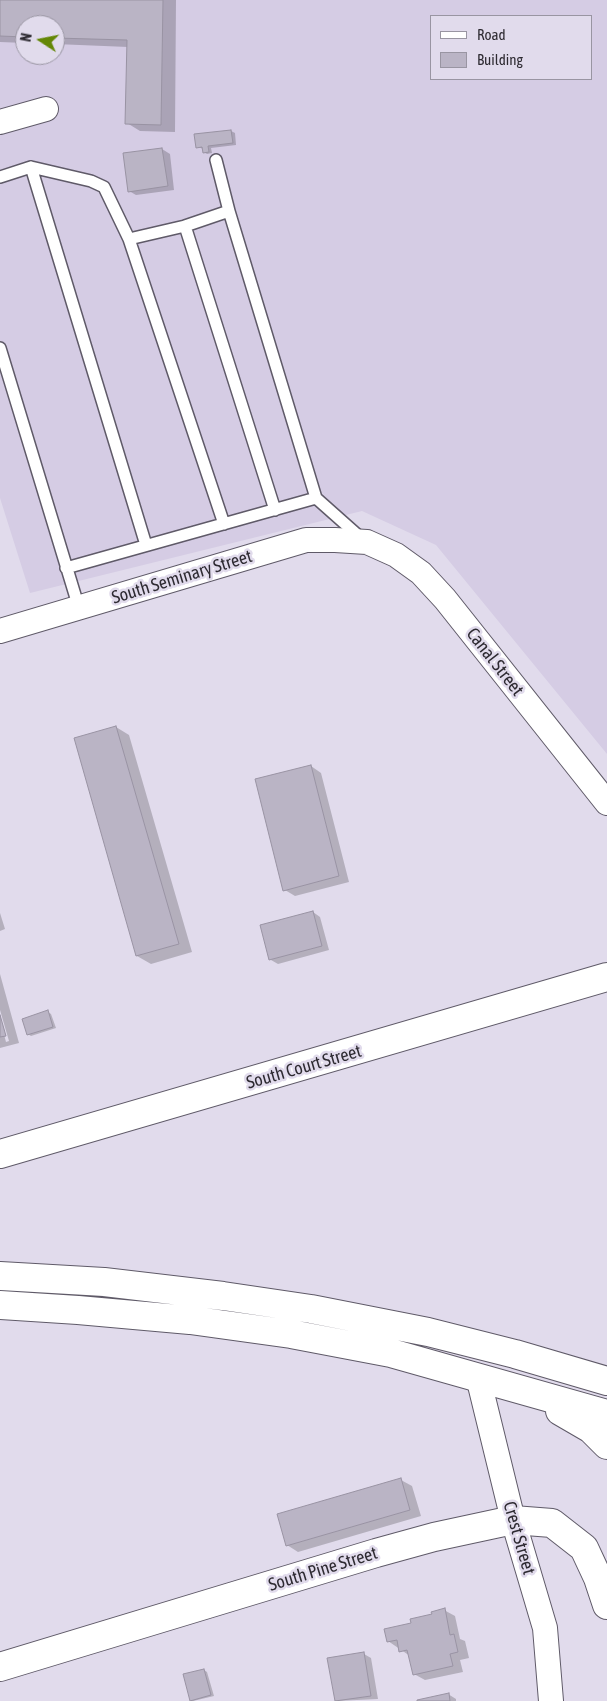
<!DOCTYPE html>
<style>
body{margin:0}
#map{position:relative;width:607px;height:1701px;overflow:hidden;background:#e1dbec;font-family:"Asap Condensed",sans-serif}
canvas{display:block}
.legend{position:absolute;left:430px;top:15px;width:162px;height:65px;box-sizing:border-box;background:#e1dbec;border:1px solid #9995a2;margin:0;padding:6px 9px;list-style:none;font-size:15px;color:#2e2b32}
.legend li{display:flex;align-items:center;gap:10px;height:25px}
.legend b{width:25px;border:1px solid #9995a2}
.north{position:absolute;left:15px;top:15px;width:50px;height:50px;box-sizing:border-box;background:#e1dbec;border:1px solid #9995a2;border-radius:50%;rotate:281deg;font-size:14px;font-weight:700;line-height:20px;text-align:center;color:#2e2b32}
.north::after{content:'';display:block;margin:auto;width:18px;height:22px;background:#648706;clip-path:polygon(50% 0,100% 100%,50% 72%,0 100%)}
</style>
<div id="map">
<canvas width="607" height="1701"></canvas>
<ul class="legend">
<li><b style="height:6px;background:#fff"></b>Road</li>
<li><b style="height:14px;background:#bab4c5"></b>Building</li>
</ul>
<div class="north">N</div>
</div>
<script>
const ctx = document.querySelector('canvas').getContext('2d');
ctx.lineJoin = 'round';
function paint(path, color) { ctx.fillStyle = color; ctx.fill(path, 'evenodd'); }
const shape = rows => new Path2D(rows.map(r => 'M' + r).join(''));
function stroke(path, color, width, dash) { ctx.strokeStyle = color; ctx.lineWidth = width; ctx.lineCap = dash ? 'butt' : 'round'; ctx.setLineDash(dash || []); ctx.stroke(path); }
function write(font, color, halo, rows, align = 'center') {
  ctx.font = font + ' "Asap Condensed",sans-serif'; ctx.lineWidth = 5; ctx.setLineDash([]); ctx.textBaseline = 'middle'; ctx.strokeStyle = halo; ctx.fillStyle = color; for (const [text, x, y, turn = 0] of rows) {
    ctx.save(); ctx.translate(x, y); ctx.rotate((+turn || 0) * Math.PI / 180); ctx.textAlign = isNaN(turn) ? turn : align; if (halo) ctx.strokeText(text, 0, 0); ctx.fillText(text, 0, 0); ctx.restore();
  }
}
const built = shape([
 [0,0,607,0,607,754,436,545,362,511,30,593,0,498],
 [431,16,591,16,591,79,431,79],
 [25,25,55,25,55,55,25,55]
]);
const shadow = shape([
 [0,0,176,0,175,132,140,131,127,123,128,47,55,44,55,25,25,25,25,43,0,42],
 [231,131,235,133,236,145,211,148,212,153,207,154,204,152,204,149,197,147,196,135],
 [162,149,170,154,174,190,136,195,129,191],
 [116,727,129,735,192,952,151,964,137,956],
 [311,766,321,773,349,882,295,896,285,890],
 [313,912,320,917,329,950,278,964,271,960],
 [0,913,5,929,0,931],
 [0,974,19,1043,0,1048,0,1019,6,1042,9,1041,0,1010],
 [48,1012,51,1014,56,1028,31,1036,28,1034],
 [401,1480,412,1486,421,1516,298,1552,287,1545],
 [444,1610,455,1616,460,1639,465,1641,469,1658,460,1660,463,1672,425,1680,414,1674,410,1656,388,1641,412,1624],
 [364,1654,371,1658,378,1699,336,1701,329,1660],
 [204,1670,207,1672,214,1696,193,1701,191,1700],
 [448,1694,456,1699,456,1701,418,1701]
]);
const building = shape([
 [0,0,163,0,161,125,125,124,127,40,55,38,55,25,25,25,25,37,0,36,0,0],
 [231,130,233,143,208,146,209,152,203,153,202,147,196,148,194,134,231,130],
 [162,148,168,186,128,192,123,153,162,148],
 [116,726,179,944,136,956,74,738,116,726],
 [311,765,339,876,283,891,255,779,311,765],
 [313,911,322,946,269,960,260,925,313,911],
 [48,1010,53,1027,27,1035,22,1019,48,1010],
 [0,1015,6,1036,0,1037,0,1015],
 [401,1478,410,1510,286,1546,277,1514,401,1478],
 [445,1608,450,1635,454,1634,458,1652,450,1654,453,1666,413,1675,407,1650,399,1652,397,1640,387,1642,384,1629,411,1623,410,1619,432,1614,431,1612,445,1608],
 [364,1652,371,1696,335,1701,327,1658,364,1652],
 [204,1669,211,1695,190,1701,183,1674,204,1669],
 [449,1693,450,1701,417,1701,417,1700,449,1693]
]);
const service = shape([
 [216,160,229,211],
 [31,167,91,181,104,187,129,239,185,226],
 [0,177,31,167,146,545],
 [129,239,224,524],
 [0,348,79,608],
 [275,510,185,226,229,211,316,498],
 [66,568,316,498,361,538]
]);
const minor = shape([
 [0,122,46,109],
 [0,631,306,540,335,540,367,542,396,555,421,573,445,599,607,803],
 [478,1377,513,1520,545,1628,551,1701]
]);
const secondary = shape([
 [0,1667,376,1553,434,1537,513,1520,552,1523,584,1548,598,1578,607,1605]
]);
const primary = shape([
 [0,1154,607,977]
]);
const trunk = shape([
 [0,1276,104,1282,223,1296,311,1309,428,1332,515,1354,607,1381],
 [0,1305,78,1310,190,1320,291,1334,391,1353,607,1414],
 [560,1411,591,1429,607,1445]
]);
const streetNames = [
 ["South Seminary Street",182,577,-17],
 ["Canal Street",495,662,52],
 ["South Court Street",304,1067,-16],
 ["Crest Street",519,1538,74],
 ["South Pine Street",323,1569,-17]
];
paint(built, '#d5cce4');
paint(shadow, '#0003');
paint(building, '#bab4c5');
stroke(building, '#9993a3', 1);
stroke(service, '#5f5a68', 14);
stroke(minor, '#5f5a68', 26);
stroke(secondary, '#5f5a68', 30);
stroke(primary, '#5f5a68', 30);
stroke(trunk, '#5f5a68', 30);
stroke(service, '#fff', 11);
stroke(minor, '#fff', 24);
stroke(secondary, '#fff', 28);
stroke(primary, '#fff', 28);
stroke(trunk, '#fff', 28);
write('18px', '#2e2b32', '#e1dbec', streetNames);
</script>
